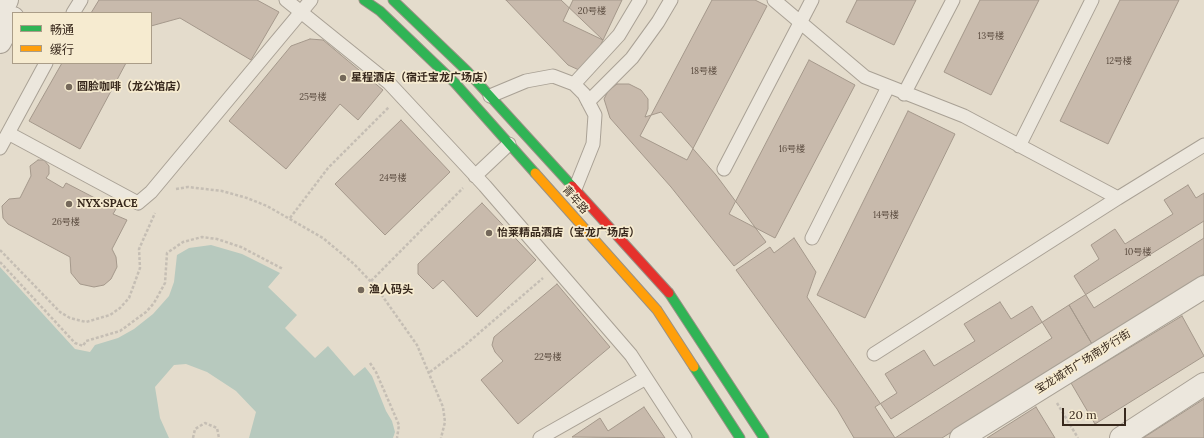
<!DOCTYPE html>
<meta charset="utf-8">
<style>
body{margin:0}
#map{position:relative;width:1204px;height:438px;overflow:hidden;background:#e4dccc;font-family:Lora,"Noto Sans SC",serif}
canvas{display:block}
.legend{position:absolute;left:12px;top:12px;width:140px;height:52px;box-sizing:border-box;background:#f6ebd0;border:1px solid #aa9d88;margin:0;padding:5px 7px;list-style:none;font-size:12px;color:#38291d}
.legend li{display:flex;align-items:center;gap:8px;height:20px}
.legend b{width:20px;border:1px solid #aa9d88}
.scale{position:absolute;left:1062px;top:408px;width:64px;height:18px;box-sizing:border-box;border:2px solid #38291d;border-top:0;padding-left:5px;font-size:12px;line-height:14px;white-space:nowrap;color:#38291d;-webkit-text-stroke:3px #f6ebd0;paint-order:stroke}
</style>
<div id="map">
<canvas width="1204" height="438"></canvas>
<ul class="legend">
<li><b style="height:5px;background:#30b455"></b>畅通</li>
<li><b style="height:5px;background:#ff9f0a"></b>缓行</li>
</ul>
<div class="scale">20 m</div>
</div>
<script>
const ctx = document.querySelector('canvas').getContext('2d');
ctx.lineJoin = 'round';
function paint(path, color) { ctx.fillStyle = color; ctx.fill(path, 'evenodd'); }
const shape = rows => new Path2D(rows.map(r => 'M' + r).join(''));
function stroke(path, color, width, dash) { ctx.strokeStyle = color; ctx.lineWidth = width; ctx.lineCap = dash ? 'butt' : 'round'; ctx.setLineDash(dash || []); ctx.stroke(path); }
function write(font, color, halo, rows, align = 'center') {
  ctx.font = font + ' Lora,"Noto Sans SC",serif'; ctx.lineWidth = 3.5; ctx.setLineDash([]); ctx.textBaseline = 'middle'; ctx.strokeStyle = halo; ctx.fillStyle = color; for (const [text, x, y, turn = 0] of rows) {
    ctx.save(); ctx.translate(x, y); ctx.rotate((+turn || 0) * Math.PI / 180); ctx.textAlign = isNaN(turn) ? turn : align; if (halo) ctx.strokeText(text, 0, 0); ctx.fillText(text, 0, 0); ctx.restore();
  }
}
const water = shape([
 [211,245,242,254,280,273,268,287,297,315,285,328,315,358,328,346,354,376,365,367,372,376,386,411,392,421,395,432,393,438,249,438,256,412,236,391,207,372,186,364,174,365,155,387,160,418,169,438,0,438,0,267,75,349,90,352,95,345,118,338,134,329,153,314,169,296,174,282,177,255,189,248]
]);
const building = shape([
 [99,0,257,0,279,12,251,60,180,18,151,26,151,13,91,13,99,0],
 [506,0,561,0,603,40,592,62,579,70,568,65,506,0],
 [573,0,622,0,603,40,563,21,573,0],
 [712,0,755,0,767,6,687,160,640,136,712,0],
 [857,0,916,0,894,45,846,22,857,0],
 [980,0,1039,0,991,95,944,72,980,0],
 [1120,0,1179,0,1108,144,1060,121,1120,0],
 [310,39,323,40,383,90,358,120,340,104,286,169,229,121,291,46,310,39],
 [809,60,855,85,775,238,729,214,809,60],
 [62,63,126,63,80,149,29,121,62,63],
 [617,84,629,84,641,90,648,99,648,109,645,117,661,112,716,175,766,242,734,266,671,187,610,118,604,99,608,91,617,84],
 [908,111,955,134,865,318,817,295,908,111],
 [401,120,450,172,385,235,335,184,401,120],
 [38,160,44,160,49,166,49,174,46,178,63,188,66,183,116,209,113,214,127,220,112,249,116,257,117,267,111,279,104,285,94,287,80,284,71,273,70,257,8,224,3,218,2,206,9,199,20,198,31,176,30,166,38,160],
 [1188,185,1196,198,1204,193,1204,238,1094,308,1074,276,1099,259,1091,245,1115,229,1125,244,1173,214,1164,200,1188,185],
 [482,203,536,260,477,317,443,280,433,289,418,274,418,264,482,203],
 [1204,221,1204,274,1092,344,1069,305,1204,221],
 [794,238,816,272,807,297,891,419,1069,305,1092,344,942,438,854,438,837,409,736,270,770,247,774,253,794,238],
 [557,284,610,347,518,424,481,380,503,361,495,352,492,345,494,337,557,284],
 [1000,302,1011,319,1032,306,1052,338,895,438,875,407,897,393,885,374,924,350,934,366,975,341,964,324,1000,302],
 [1182,316,1204,356,1095,424,1071,383,1182,316],
 [1204,399,1204,438,1143,438,1204,399],
 [644,407,665,438,572,437,600,418,608,431,644,407],
 [1036,407,1055,438,987,438,1036,407]
]);
const path = shape([
 [176,189,188,187,222,191,247,198,267,206,323,238,354,264,376,287,417,345,443,407,445,422,441,438],
 [290,218,328,168,389,107],
 [0,250,60,312,70,318,86,322,110,315,120,308,129,298,140,268,139,249,155,213],
 [0,262,75,343,83,346,86,341,120,331,146,312,154,303,165,283,167,253,183,242,202,237,217,239,241,247,283,269],
 [371,281,463,188],
 [370,363,376,372,396,418,399,425,397,438],
 [430,372,464,346,543,278],
 [1057,403,1078,438],
 [193,438,195,429,205,423,217,428,219,438]
]);
const lane = shape([
 [286,0,389,83,485,186,631,355,685,438],
 [774,0,865,77,964,116,1118,198,1204,145],
 [73,13,81,0],
 [574,84,619,35,640,0],
 [904,94,953,0],
 [490,96,526,81,553,76,574,84,584,94,595,115,593,144,575,189],
 [588,102,632,58,658,22,671,0],
 [8,133,138,203,151,192,311,0],
 [1019,146,1092,0],
 [0,148,46,63],
 [724,169,812,0],
 [475,176,509,144],
 [812,238,888,87],
 [874,354,1118,198],
 [540,438,646,378]
]);
const street = shape([
 [0,14,7,0],
 [0,42,13,18],
 [961,438,1204,287],
 [1121,438,1204,384]
]);
const fast = shape([
 [364,0,380,11,455,83,535,173],
 [393,0,467,71,572,186],
 [669,293,764,438],
 [694,367,740,438]
]);
const slow = shape([
 [535,173,657,310,694,367]
]);
const jam = shape([
 [572,186,669,293]
]);
const markers = [
 [343,78,4,"#74685a"],
 [69,87,4,"#74685a"],
 [69,204,4,"#74685a"],
 [489,233,4,"#74685a"],
 [361,290,4,"#74685a"]
];
const numberNames = [
 ["20号楼",592,11],
 ["13号楼",991,36],
 ["12号楼",1119,61],
 ["18号楼",704,71],
 ["25号楼",313,97],
 ["16号楼",792,149],
 ["24号楼",393,178],
 ["14号楼",886,215],
 ["26号楼",66,222],
 ["10号楼",1138,252],
 ["22号楼",548,357]
];
const poiNames = [
 ["星程酒店（宿迁宝龙广场店）",351,78],
 ["圆脸咖啡（龙公馆店）",77,87],
 ["NYX·SPACE",77,204],
 ["怡莱精品酒店（宝龙广场店）",497,233],
 ["渔人码头",369,290]
];
const streetNames = [
 ["青年路",575,200,48],
 ["宝龙城市广场南步行街",1083,362,-32]
];
paint(water, '#b7c9be');
paint(building, '#c8baac');
stroke(building, '#a4988b', 1);
stroke(lane, '#a9a195', 15);
stroke(street, '#a9a195', 24);
stroke(fast, '#999185', 11);
stroke(slow, '#999185', 11);
stroke(jam, '#999185', 11);
stroke(path, '#c5beb4', 2.5, [3, 2]);
stroke(lane, '#ece7dd', 13);
stroke(street, '#ece7dd', 22);
stroke(fast, '#30b455', 9);
stroke(slow, '#ff9f0a', 9);
stroke(jam, '#e5322d', 9);
for (const [x, y, r, color] of markers) { const dot = new Path2D(); dot.arc(x, y, r, 0, 2 * Math.PI); ctx.fillStyle = color; ctx.fill(dot); stroke(dot, '#f6ebd0', 1.5); }
write('9px', '#5c4d41', null, numberNames);
write('bold 11px', '#38291d', '#f6ebd0', poiNames, 'left');
write('11px', '#38291d', '#f6ebd0', streetNames);
</script>
